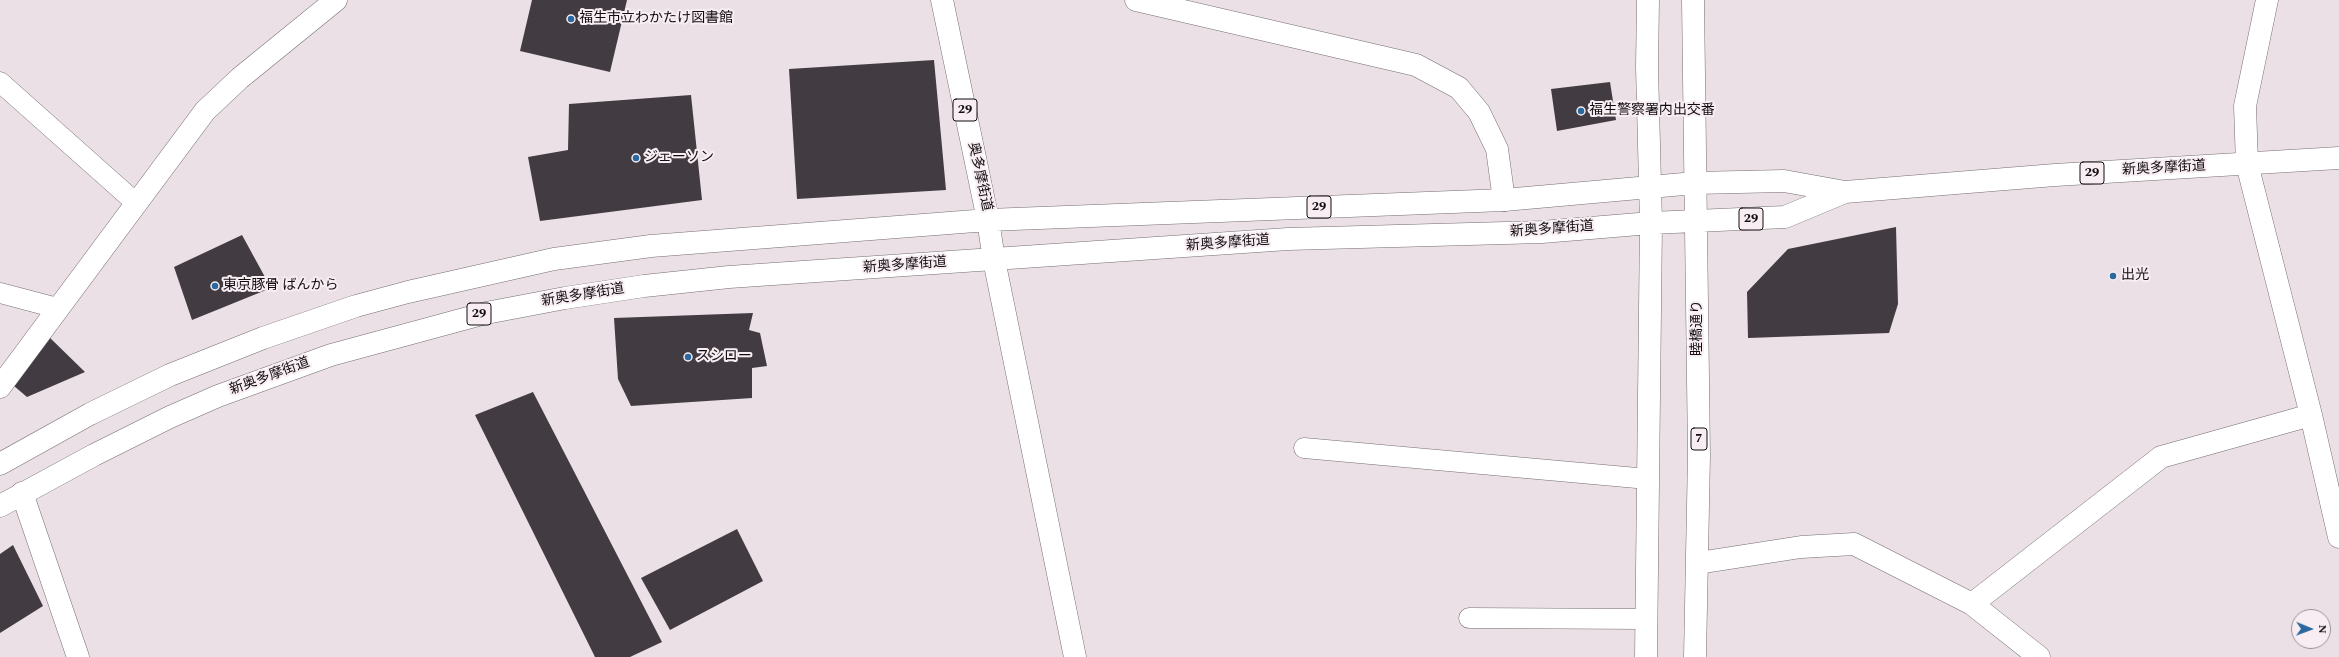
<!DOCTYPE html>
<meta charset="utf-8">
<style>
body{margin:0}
#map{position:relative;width:2339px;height:657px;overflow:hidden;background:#eae0e5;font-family:Spectral,serif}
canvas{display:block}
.north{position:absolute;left:2291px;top:609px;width:40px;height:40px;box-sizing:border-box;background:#f7edf2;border:1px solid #9b9397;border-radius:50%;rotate:91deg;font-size:11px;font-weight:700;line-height:16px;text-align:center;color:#110d0f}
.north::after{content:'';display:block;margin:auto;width:14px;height:18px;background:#2a689f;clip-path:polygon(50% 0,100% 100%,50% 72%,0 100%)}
</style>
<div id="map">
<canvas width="2339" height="657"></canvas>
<div class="north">N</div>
</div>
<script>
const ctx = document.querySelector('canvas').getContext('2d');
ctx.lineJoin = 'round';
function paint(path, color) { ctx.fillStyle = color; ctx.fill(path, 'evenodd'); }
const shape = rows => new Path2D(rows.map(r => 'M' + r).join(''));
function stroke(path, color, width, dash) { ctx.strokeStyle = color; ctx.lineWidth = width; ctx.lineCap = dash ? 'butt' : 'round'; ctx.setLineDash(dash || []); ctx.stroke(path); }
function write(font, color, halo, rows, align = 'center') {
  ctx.font = font + ' Spectral,"Noto Sans JP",serif'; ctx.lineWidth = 4; ctx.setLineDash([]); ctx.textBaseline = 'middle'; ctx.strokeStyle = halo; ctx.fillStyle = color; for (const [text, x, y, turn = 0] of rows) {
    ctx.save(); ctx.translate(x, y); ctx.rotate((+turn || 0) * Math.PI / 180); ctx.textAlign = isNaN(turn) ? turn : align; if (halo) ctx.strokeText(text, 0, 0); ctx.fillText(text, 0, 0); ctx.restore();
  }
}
const building = shape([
 [532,0,627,0,610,72,520,51],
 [934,60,946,190,797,199,789,69],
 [1610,82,1616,120,1557,131,1551,89],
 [691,95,702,200,540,221,528,157,568,150,569,104],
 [1896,227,1898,304,1889,333,1748,338,1747,292,1788,249],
 [242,235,271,288,192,320,174,267],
 [753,313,749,330,760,333,767,366,752,368,752,398,631,406,618,379,614,318],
 [45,333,85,372,27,397,7,380],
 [533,392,662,642,630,657,595,657,475,415],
 [737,529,763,581,670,630,641,578],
 [13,545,43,606,0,633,0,554]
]);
const service = shape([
 [0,82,136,203],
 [0,293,57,308],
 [1304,448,1648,479],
 [1469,618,1645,619]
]);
const minor = shape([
 [1136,0,1416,65,1459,88,1479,112,1497,149,1504,200],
 [2267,0,2245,106,2247,164,2311,415,2339,537],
 [994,260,1075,657],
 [0,387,205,111,240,78,336,0],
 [22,493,78,657],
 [1698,563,1801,547,1854,544,1972,604,2039,657],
 [1972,604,2161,457,2311,415]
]);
const primary = shape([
 [942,0,988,220,994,260],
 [1693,0,1699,455,1695,657],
 [0,464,90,414,170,375,263,338,356,306,408,292,554,259,651,246,988,220,1504,200,1695,183,1784,181,1845,192,2055,175,2339,158],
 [0,506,94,455,170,417,218,396,331,355,486,313,565,298,644,286,729,277,1288,239,1542,232,1651,223,1785,217,1845,192],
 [1646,657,1651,223,1647,67,1648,0]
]);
const markers = [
 [571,19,4,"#2a689f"],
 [1581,111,4,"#2a689f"],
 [636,158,4,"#2a689f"],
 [2113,276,4,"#2a689f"],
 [215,286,4,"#2a689f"],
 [688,357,4,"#2a689f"]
];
const shields = [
 [965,110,24],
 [2092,173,24],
 [1319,207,24],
 [1751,219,24],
 [479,314,24],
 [1699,439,16]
];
const shieldNames = [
 ["29",965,110],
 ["29",2092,173],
 ["29",1319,207],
 ["29",1751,219],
 ["29",479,314],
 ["7",1699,439]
];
const poiNames = [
 ["福生市立わかたけ図書館",579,19],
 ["福生警察署内出交番",1589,111],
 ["ジェーソン",644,158],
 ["出光",2121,276],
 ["東京豚骨 ばんから",223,286],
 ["スシロー",696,357]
];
const streetNames = [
 ["新奥多摩街道",2164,169,-3],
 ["奥多摩街道",979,177,78],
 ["新奥多摩街道",1552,230,-4],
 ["新奥多摩街道",1228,244,-4],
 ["新奥多摩街道",905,266,-4],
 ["新奥多摩街道",583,296,-9],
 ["睦橋通り",1698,328,-90],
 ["新奥多摩街道",270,377,-20]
];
paint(building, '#423c42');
stroke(service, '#766d72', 21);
stroke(minor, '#766d72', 23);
stroke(primary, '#766d72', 23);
stroke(service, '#fff', 20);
stroke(minor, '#fff', 22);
stroke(primary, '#fff', 22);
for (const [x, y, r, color] of markers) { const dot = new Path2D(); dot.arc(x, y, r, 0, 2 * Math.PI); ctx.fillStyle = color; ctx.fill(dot); stroke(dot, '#f7edf2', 1.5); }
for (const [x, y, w] of shields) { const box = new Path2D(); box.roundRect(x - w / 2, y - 11, w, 22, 3); ctx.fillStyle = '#f7edf2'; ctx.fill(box); stroke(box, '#110d0f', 1); }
write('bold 13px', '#110d0f', null, shieldNames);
write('14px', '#110d0f', '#f7edf2', poiNames, 'left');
write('14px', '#110d0f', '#f7edf2', streetNames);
</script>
